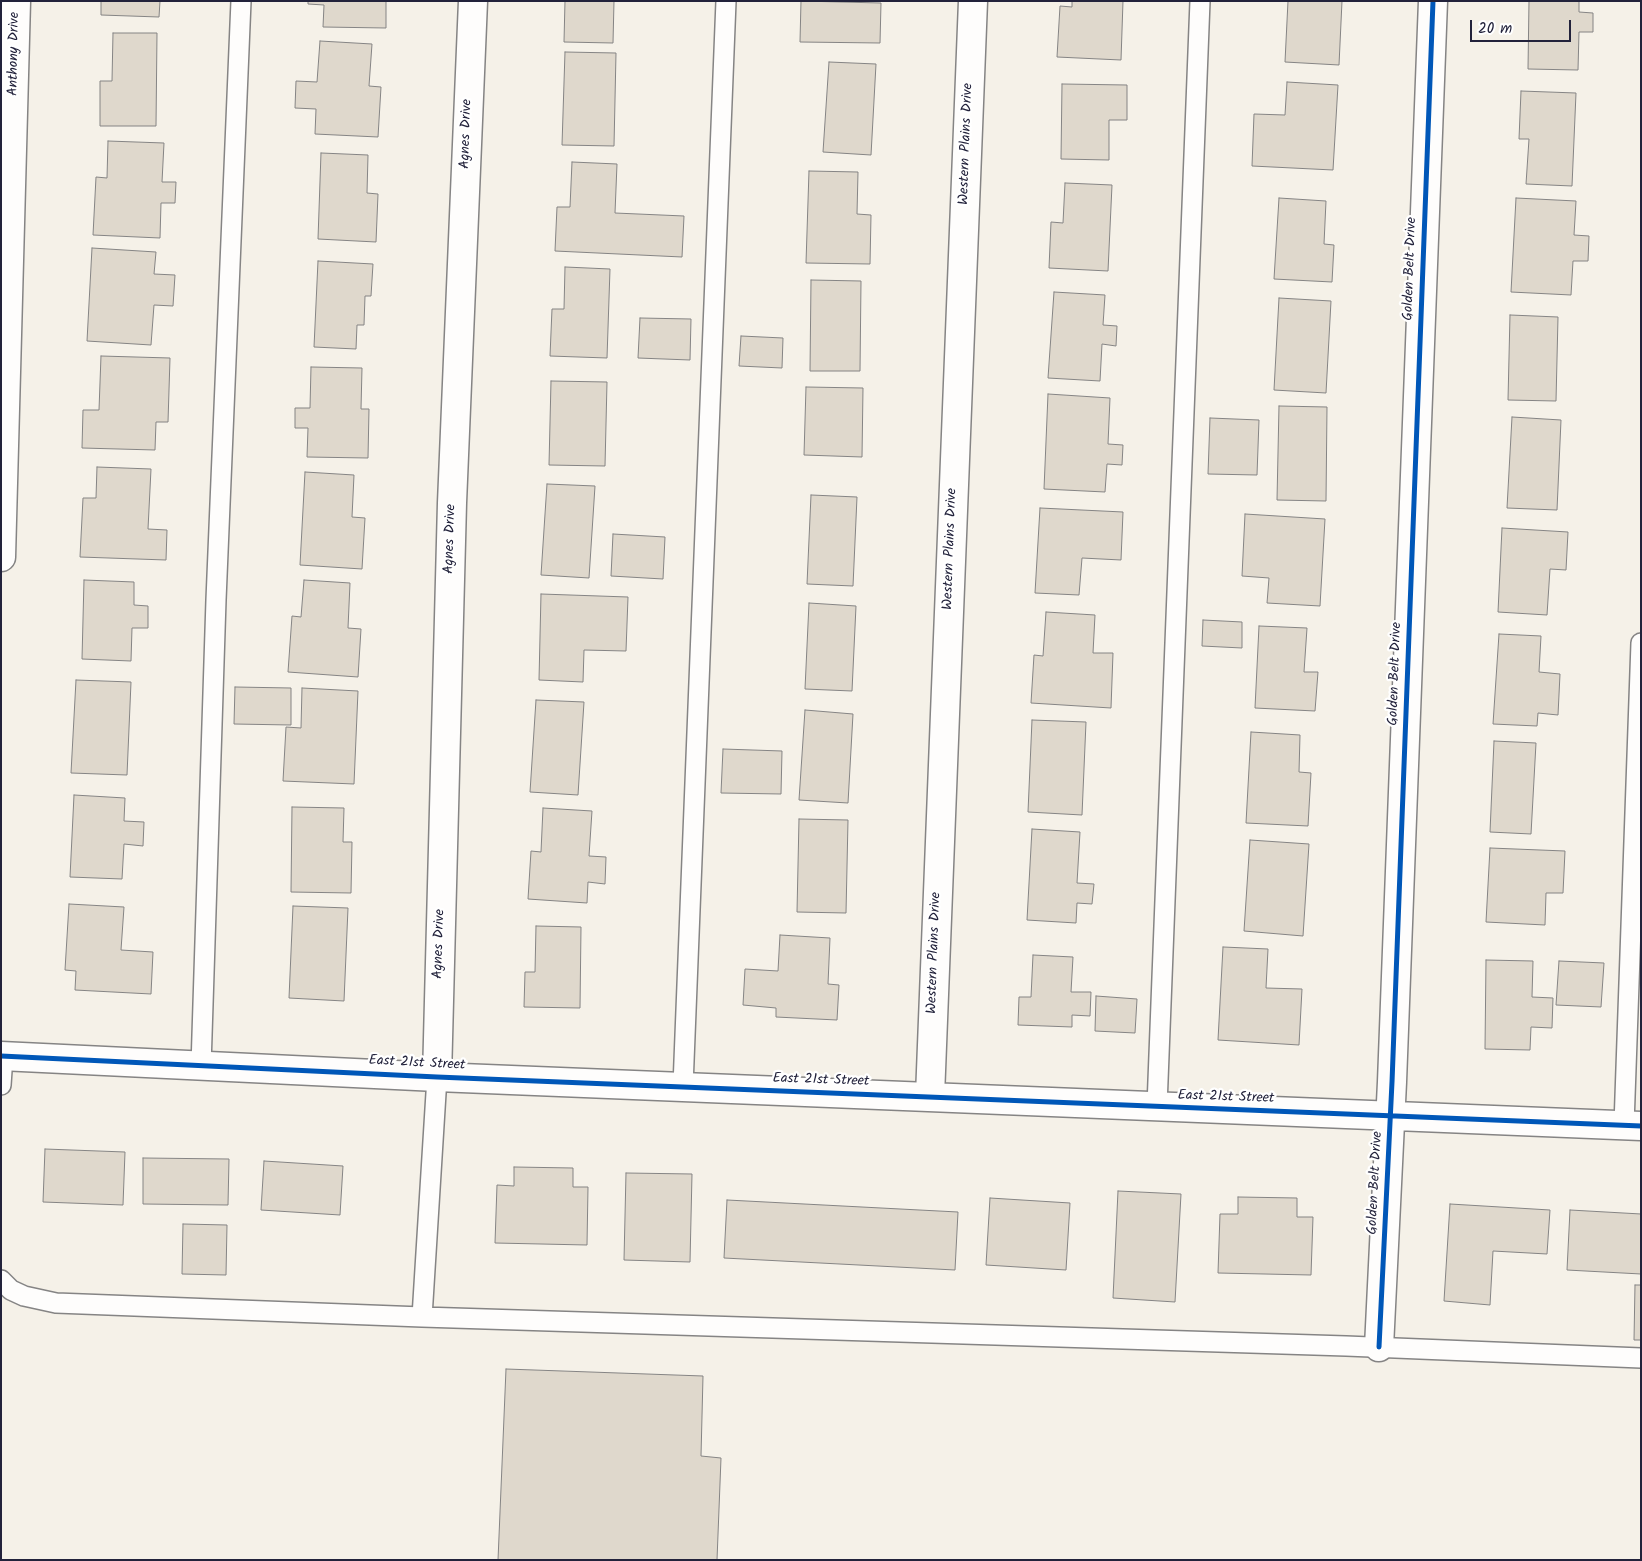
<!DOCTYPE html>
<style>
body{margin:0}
#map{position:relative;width:1642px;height:1561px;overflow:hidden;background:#f5f1e8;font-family:Kalam,sans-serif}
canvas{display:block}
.frame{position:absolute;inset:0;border:2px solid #22223b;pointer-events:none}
.scale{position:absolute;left:1470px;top:20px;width:101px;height:22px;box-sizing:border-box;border:2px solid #22223b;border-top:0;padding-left:6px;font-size:15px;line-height:18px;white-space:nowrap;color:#22223b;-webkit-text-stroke:4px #fff;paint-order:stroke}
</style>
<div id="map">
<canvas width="1642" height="1561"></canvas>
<div class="frame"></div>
<div class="scale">20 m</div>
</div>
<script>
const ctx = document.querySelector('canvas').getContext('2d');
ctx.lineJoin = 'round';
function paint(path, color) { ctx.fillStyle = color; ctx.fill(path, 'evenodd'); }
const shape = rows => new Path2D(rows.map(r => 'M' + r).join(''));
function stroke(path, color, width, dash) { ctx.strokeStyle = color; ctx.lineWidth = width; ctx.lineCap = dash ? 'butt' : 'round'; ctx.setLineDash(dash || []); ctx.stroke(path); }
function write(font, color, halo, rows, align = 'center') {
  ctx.font = font + ' Kalam,sans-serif'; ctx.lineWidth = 4.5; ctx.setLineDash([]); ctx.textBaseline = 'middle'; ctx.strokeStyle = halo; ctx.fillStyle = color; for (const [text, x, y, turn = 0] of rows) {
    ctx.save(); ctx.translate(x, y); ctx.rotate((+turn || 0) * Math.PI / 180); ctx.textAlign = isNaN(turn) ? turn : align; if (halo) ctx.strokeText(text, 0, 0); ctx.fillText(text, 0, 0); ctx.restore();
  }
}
const building = shape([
 [101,1,160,1,159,17,101,15,101,1],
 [308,1,386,1,386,28,323,27,324,5,308,4,308,1],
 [565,1,614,1,613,43,564,42,565,1],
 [801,1,881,3,880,43,800,42,801,1],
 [1072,1,1123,1,1121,60,1057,57,1060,6,1072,7,1072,1],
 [1288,1,1342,1,1339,65,1285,62,1288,1],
 [1529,1,1579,1,1579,12,1593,13,1593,32,1579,32,1578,70,1528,69,1529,1],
 [113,33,157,33,156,126,100,126,100,81,112,81,113,33],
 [320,41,372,44,369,86,381,87,378,137,315,134,316,109,295,108,296,81,317,82,320,41],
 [565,52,616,53,614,146,562,145,565,52],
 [829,62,876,64,871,155,823,152,829,62],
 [1287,82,1338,85,1333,170,1252,166,1254,114,1285,115,1287,82],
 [1062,84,1127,85,1127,120,1109,120,1109,160,1061,159,1062,84],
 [1521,91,1576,93,1572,186,1526,184,1529,139,1519,139,1521,91],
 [108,141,164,143,162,182,176,182,175,203,161,203,160,238,93,235,96,177,107,178,108,141],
 [321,153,368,155,367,193,378,194,376,242,318,239,321,153],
 [572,162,617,164,615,213,684,216,682,257,555,251,557,207,570,207,572,162],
 [809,171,858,172,857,214,871,215,870,264,806,263,809,171],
 [1065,183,1112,185,1108,271,1049,268,1051,222,1063,223,1065,183],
 [1279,198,1326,201,1324,244,1334,245,1332,282,1274,279,1279,198],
 [1516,198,1576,201,1574,235,1589,236,1588,261,1573,261,1571,295,1511,292,1516,198],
 [92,248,156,252,154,274,175,275,173,306,154,305,151,345,87,341,92,248],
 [318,261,373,264,371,296,365,296,364,325,357,325,356,349,314,347,318,261],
 [565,267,610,269,607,358,550,356,552,309,564,309,565,267],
 [811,280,861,281,860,371,810,371,811,280],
 [1054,292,1105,295,1103,325,1117,326,1116,346,1102,344,1100,381,1048,378,1054,292],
 [1279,298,1331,301,1326,393,1274,390,1279,298],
 [1510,315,1558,317,1556,401,1508,400,1510,315],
 [640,318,691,319,690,360,638,358,640,318],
 [741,336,783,338,782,368,739,366,741,336],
 [101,356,170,358,168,422,156,422,155,450,82,448,83,410,99,410,101,356],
 [311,367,362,368,361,409,369,409,368,458,307,457,308,428,295,428,295,408,310,408,311,367],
 [551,381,607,382,605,466,549,465,551,381],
 [806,387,863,388,862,457,804,455,806,387],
 [1048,394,1110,398,1108,444,1123,445,1122,465,1107,464,1105,492,1044,489,1048,394],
 [1279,406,1327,407,1326,501,1277,500,1279,406],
 [1512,417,1561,420,1557,510,1507,508,1512,417],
 [1210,418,1259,420,1257,475,1208,474,1210,418],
 [97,467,151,469,148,529,167,530,166,560,80,557,83,498,96,498,97,467],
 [305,472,354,475,352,517,365,518,362,569,300,565,305,472],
 [547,484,595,486,589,578,541,575,547,484],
 [811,495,857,497,853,586,807,584,811,495],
 [1040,508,1123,512,1121,560,1082,558,1079,595,1035,593,1040,508],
 [1245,514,1325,519,1320,606,1267,603,1269,578,1242,576,1245,514],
 [1502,528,1568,532,1566,570,1550,569,1547,615,1498,612,1502,528],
 [613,534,665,537,663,579,611,576,613,534],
 [84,580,134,582,134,605,148,606,148,628,132,628,131,661,82,659,84,580],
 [304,580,350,583,348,628,361,629,358,677,288,672,292,616,301,617,304,580],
 [541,594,628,597,626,651,584,650,583,682,539,680,541,594],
 [809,603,856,606,852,691,805,689,809,603],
 [1046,612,1095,615,1093,653,1113,653,1111,708,1031,703,1034,655,1043,656,1046,612],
 [1203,620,1242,622,1242,648,1202,646,1203,620],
 [1259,626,1307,628,1304,672,1318,672,1315,711,1255,708,1259,626],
 [1499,634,1541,636,1539,672,1560,674,1558,715,1538,713,1537,726,1493,724,1499,634],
 [76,680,131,682,127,775,71,773,76,680],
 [235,687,291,688,291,725,234,724,235,687],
 [302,688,358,691,354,784,283,781,286,727,301,728,302,688],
 [536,700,584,702,578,795,530,792,536,700],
 [805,710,853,714,848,803,799,800,805,710],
 [1032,720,1086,722,1082,815,1028,812,1032,720],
 [1251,732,1300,735,1299,772,1311,773,1308,826,1246,823,1251,732],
 [1494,741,1536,743,1531,834,1490,832,1494,741],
 [723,749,782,751,781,794,721,793,723,749],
 [74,795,125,798,124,821,144,822,143,846,124,844,122,879,70,877,74,795],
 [292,807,344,808,343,842,352,842,351,893,291,892,292,807],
 [543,808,592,811,589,856,606,857,605,884,588,882,587,903,528,899,531,851,541,852,543,808],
 [799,819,848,820,846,913,797,912,799,819],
 [1032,829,1080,832,1077,883,1094,884,1092,904,1077,903,1076,923,1027,920,1032,829],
 [1250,840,1309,844,1303,936,1244,931,1250,840],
 [1490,848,1565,851,1563,893,1546,893,1545,925,1486,922,1490,848],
 [69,904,124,907,121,950,153,952,151,994,75,990,76,971,65,970,69,904],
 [293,906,348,908,344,1001,289,998,293,906],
 [536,926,581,927,580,1008,524,1007,525,972,535,972,536,926],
 [780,935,830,938,828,984,839,985,837,1020,776,1017,776,1008,743,1005,745,969,778,971,780,935],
 [1223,947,1268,949,1266,988,1302,989,1299,1045,1218,1040,1223,947],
 [1033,955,1073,957,1071,992,1091,992,1090,1016,1072,1015,1072,1027,1018,1025,1019,997,1031,997,1033,955],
 [1486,960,1533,961,1532,997,1553,998,1552,1028,1531,1027,1530,1050,1485,1049,1486,960],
 [1559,961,1604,963,1601,1007,1556,1005,1559,961],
 [1096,996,1137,999,1135,1033,1095,1031,1096,996],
 [45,1149,125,1152,123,1205,43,1202,45,1149],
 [143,1158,229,1159,228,1205,143,1204,143,1158],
 [264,1161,343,1166,340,1215,261,1210,264,1161],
 [514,1167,573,1168,573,1187,588,1187,587,1245,495,1243,497,1185,514,1186,514,1167],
 [626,1173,692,1174,690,1262,624,1260,626,1173],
 [1118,1191,1181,1194,1175,1302,1113,1298,1118,1191],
 [1238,1197,1297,1198,1297,1217,1313,1217,1311,1275,1218,1273,1220,1214,1238,1214,1238,1197],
 [990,1198,1070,1203,1066,1270,986,1265,990,1198],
 [727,1200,958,1212,955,1270,724,1258,727,1200],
 [1450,1204,1550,1210,1547,1254,1493,1251,1490,1305,1444,1301,1450,1204],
 [1570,1210,1641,1214,1641,1274,1567,1270,1570,1210],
 [183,1224,227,1225,226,1275,182,1274,183,1224],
 [1635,1285,1641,1285,1641,1340,1634,1340,1635,1285],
 [506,1369,703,1376,701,1456,721,1458,717,1560,498,1560,506,1369]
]);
const service = shape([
 [201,1066,216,600,241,1],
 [1,1085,3,1056],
 [683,1086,726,1],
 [1157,1106,1200,1],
 [1624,1125,1641,643],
 [1,1280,11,1290,24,1296,56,1303,422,1317,1346,1346,1641,1358],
 [422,1317,437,1077]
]);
const minor = shape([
 [1,557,16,1],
 [1,1056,437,1077,1641,1126],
 [437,1077,452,503,473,1],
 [930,1096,973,1],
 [1379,1347,1392,1082,1433,1]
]);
const cycleway = shape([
 [1,1056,437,1077,1641,1126],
 [1379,1347,1392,1082,1433,1]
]);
const streetNames = [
 ["Anthony Drive",15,54,-89],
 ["Agnes Drive",467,134,-88],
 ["Western Plains Drive",967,144,-88],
 ["Golden Belt Drive",1411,269,-88],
 ["Agnes Drive",451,539,-88],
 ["Western Plains Drive",951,549,-88],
 ["Golden Belt Drive",1396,674,-88],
 ["Agnes Drive",440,944,-88],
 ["Western Plains Drive",935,953,-88],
 ["East 21st Street",417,1064,3],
 ["East 21st Street",821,1081,2],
 ["East 21st Street",1226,1098,2],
 ["Golden Belt Drive",1376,1183,-87]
];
paint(building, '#dfd8cc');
stroke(building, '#858484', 1);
stroke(service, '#858484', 22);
stroke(minor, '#858484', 31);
stroke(service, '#fefdfc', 19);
stroke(minor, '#fefdfc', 28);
stroke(cycleway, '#0057b8', 5);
write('14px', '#22223b', '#fff', streetNames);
</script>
